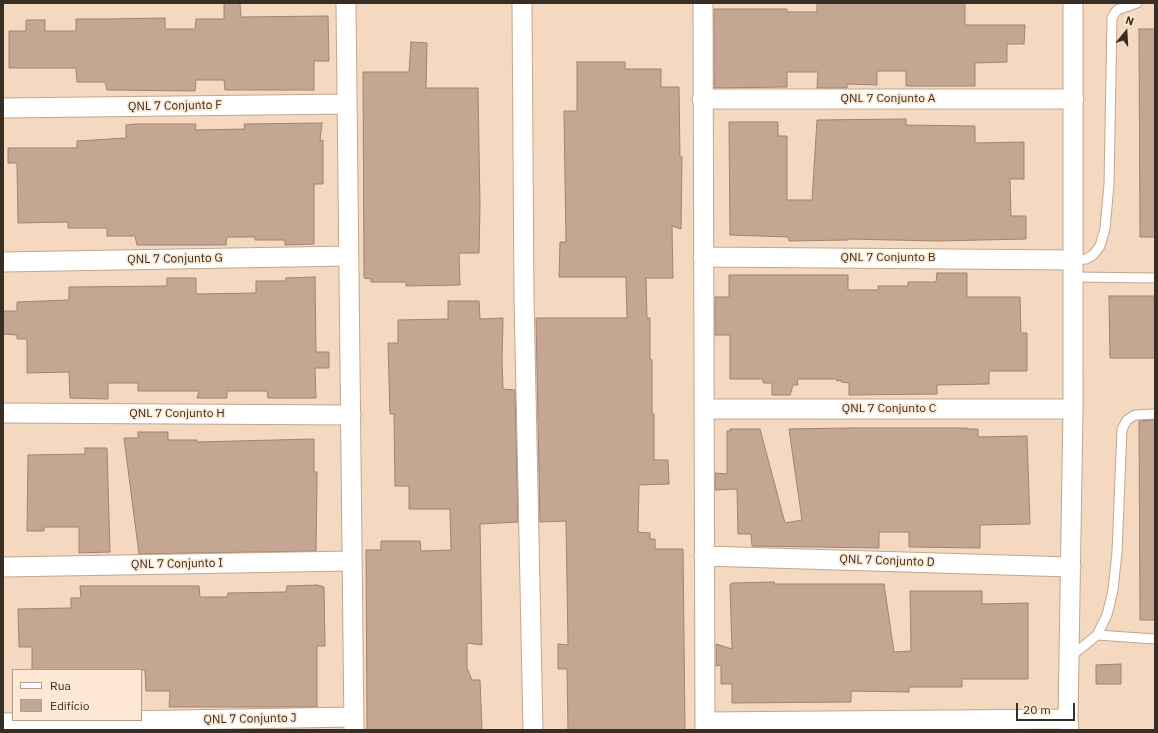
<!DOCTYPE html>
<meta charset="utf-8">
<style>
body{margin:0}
#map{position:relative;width:1158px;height:733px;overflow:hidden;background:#f4d9c0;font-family:"IBM Plex Sans",sans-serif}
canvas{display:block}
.frame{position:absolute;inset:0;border:4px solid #382e24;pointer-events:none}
.legend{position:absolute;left:12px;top:669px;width:130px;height:52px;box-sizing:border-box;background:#fde8d3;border:1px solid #ae9e8d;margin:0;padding:5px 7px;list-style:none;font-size:12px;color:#382e24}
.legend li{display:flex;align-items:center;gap:8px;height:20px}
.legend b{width:20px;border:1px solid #ae9e8d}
.north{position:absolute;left:1106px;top:12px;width:40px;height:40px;-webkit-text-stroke:3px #fde8d3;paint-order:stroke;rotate:18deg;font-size:11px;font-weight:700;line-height:16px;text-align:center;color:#382e24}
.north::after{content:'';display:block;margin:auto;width:14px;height:18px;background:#382e24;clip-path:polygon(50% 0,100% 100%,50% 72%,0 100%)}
.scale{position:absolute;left:1016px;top:703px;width:59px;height:18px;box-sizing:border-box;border:2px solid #382e24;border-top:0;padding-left:5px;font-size:12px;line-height:14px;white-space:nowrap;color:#382e24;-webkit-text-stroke:3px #fde8d3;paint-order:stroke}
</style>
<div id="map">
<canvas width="1158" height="733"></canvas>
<div class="frame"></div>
<ul class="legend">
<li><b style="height:5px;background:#fff"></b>Rua</li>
<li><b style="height:11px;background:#c4a692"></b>Edifício</li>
</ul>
<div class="north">N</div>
<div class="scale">20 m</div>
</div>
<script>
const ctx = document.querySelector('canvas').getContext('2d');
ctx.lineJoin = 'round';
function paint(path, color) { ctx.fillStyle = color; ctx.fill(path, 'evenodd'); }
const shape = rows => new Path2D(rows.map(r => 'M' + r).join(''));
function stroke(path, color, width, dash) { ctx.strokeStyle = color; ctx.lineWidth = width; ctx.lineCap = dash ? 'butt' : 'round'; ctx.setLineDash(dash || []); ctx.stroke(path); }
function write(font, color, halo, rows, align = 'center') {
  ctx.font = font + ' "IBM Plex Sans",sans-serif'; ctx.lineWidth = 3.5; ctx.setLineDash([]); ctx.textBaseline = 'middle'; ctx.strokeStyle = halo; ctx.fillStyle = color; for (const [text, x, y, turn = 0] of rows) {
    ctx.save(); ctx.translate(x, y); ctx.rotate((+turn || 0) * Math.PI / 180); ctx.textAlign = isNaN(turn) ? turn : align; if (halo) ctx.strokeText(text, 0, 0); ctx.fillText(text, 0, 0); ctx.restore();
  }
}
const building = shape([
 [224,3,240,3,241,17,328,16,329,61,314,61,314,90,225,90,224,80,196,80,195,91,107,90,105,82,77,82,76,68,9,68,9,31,26,31,26,20,45,20,45,31,76,31,76,19,106,19,165,18,165,29,195,29,196,19,224,19,224,3],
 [817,3,965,3,965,25,1025,25,1024,44,1007,44,1007,62,975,63,975,86,906,86,906,71,877,71,877,85,847,84,847,88,817,88,818,72,787,72,787,87,714,88,714,9,787,9,787,12,817,12,817,3],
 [1139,29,1155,29,1155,237,1140,237,1139,29],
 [411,42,427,43,426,88,478,88,480,206,479,253,459,253,460,285,406,286,406,282,371,282,371,279,364,278,363,72,409,72,411,42],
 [577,62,625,62,625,69,661,69,661,87,679,87,680,157,682,157,681,229,672,226,673,278,646,278,647,318,650,318,650,359,652,360,652,414,654,414,654,460,668,460,669,484,639,485,638,532,650,533,650,539,655,539,655,549,683,549,685,730,568,730,567,669,558,669,558,644,568,645,566,521,540,522,536,318,627,318,626,277,559,277,560,242,566,242,564,111,577,111,577,62],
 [906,119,906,125,975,126,975,143,1024,142,1024,179,1010,179,1011,216,1026,216,1026,239,937,241,848,239,848,240,789,241,788,237,730,235,729,122,778,122,778,136,787,136,787,200,812,200,817,120,906,119],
 [322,123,320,141,323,140,323,184,314,184,314,244,285,245,285,240,255,240,255,237,227,237,226,245,137,245,135,236,107,236,107,228,68,228,68,222,18,223,17,163,8,163,8,148,77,148,77,141,126,138,126,125,136,124,196,124,195,130,245,129,244,124,322,123],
 [937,273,967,273,967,297,1020,297,1021,333,1027,333,1027,371,989,371,989,384,937,385,937,394,849,395,849,383,841,382,841,380,837,381,836,379,797,379,798,385,793,385,790,395,772,395,772,383,763,383,763,379,730,379,730,335,715,335,715,297,729,297,729,275,848,275,848,290,878,290,878,286,908,286,908,282,936,282,937,273],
 [315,277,316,352,329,352,329,368,315,368,316,398,268,398,267,391,227,391,227,398,197,398,199,391,138,391,138,383,108,383,108,399,70,398,69,372,27,373,27,339,17,339,17,335,3,334,3,311,17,311,17,302,69,300,69,287,167,286,167,278,196,278,196,294,256,293,256,281,285,281,286,278,315,277],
 [1109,296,1155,296,1155,358,1110,358,1109,296],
 [448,301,479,301,480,319,503,318,502,360,503,389,515,390,518,522,480,524,482,645,467,643,467,668,472,680,480,680,482,730,367,730,366,550,381,550,381,541,420,541,421,551,451,550,450,509,409,509,409,486,395,486,394,414,390,414,388,343,398,343,398,320,448,319,448,301],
 [1155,420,1155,620,1140,620,1139,421,1155,420],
 [849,428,967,428,967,429,978,429,978,437,1027,436,1030,524,980,525,980,548,909,547,909,532,879,532,879,548,752,546,751,534,738,534,737,489,715,490,715,473,727,474,727,431,730,431,730,429,760,429,785,523,802,520,789,429,849,428],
 [138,432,168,432,168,440,197,440,197,442,314,439,314,472,317,472,317,482,316,551,139,554,124,438,138,438,138,432],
 [85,448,107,448,110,552,79,553,79,527,44,527,44,531,27,531,28,455,85,454,85,448],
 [774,582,774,584,884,584,894,652,911,651,910,591,982,591,982,604,1028,603,1028,679,962,679,962,687,909,687,909,692,851,691,851,702,732,703,732,684,721,684,721,665,716,666,716,644,732,649,730,585,732,583,774,582],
 [317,585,324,587,325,646,317,646,317,707,169,707,170,691,146,691,145,670,32,670,32,647,19,647,18,609,71,608,71,598,81,598,80,586,199,586,200,597,227,597,228,593,286,592,287,586,317,585],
 [1121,664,1121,684,1096,684,1096,665,1121,664]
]);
const lane = shape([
 [1073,260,1086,259,1093,255,1100,246,1105,229,1109,184,1112,18,1117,10,1137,3],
 [1073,277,1155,278],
 [1097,635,1155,639],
 [1070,657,1097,635,1107,615,1113,590,1117,552,1122,429,1127,420,1135,415,1155,414]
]);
const street = shape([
 [346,3,354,730],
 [522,3,524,297,533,730],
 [703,3,705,730],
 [702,99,1074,99],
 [3,108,347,104],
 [703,257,1073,260],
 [3,262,348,256],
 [705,409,1073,409],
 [3,413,351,415],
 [704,556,1071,567],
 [3,567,351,561],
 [705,722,1068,719],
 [3,723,354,717],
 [1069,730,1068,719,1073,409,1073,3]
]);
const streetNames = [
 ["QNL 7 Conjunto A",888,99],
 ["QNL 7 Conjunto F",175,106,-1],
 ["QNL 7 Conjunto B",888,258],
 ["QNL 7 Conjunto G",175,259,-1],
 ["QNL 7 Conjunto C",889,409],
 ["QNL 7 Conjunto H",177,414],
 ["QNL 7 Conjunto D",887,561,2],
 ["QNL 7 Conjunto I",177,564,-1],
 ["QNL 7 Conjunto J",250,719,-1]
];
paint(building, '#c4a692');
stroke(building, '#a08370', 1);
stroke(lane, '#c1a78f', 11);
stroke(street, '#c1a78f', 21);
stroke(lane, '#fff', 9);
stroke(street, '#fff', 19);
write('12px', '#382e24', '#fde8d3', streetNames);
</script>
